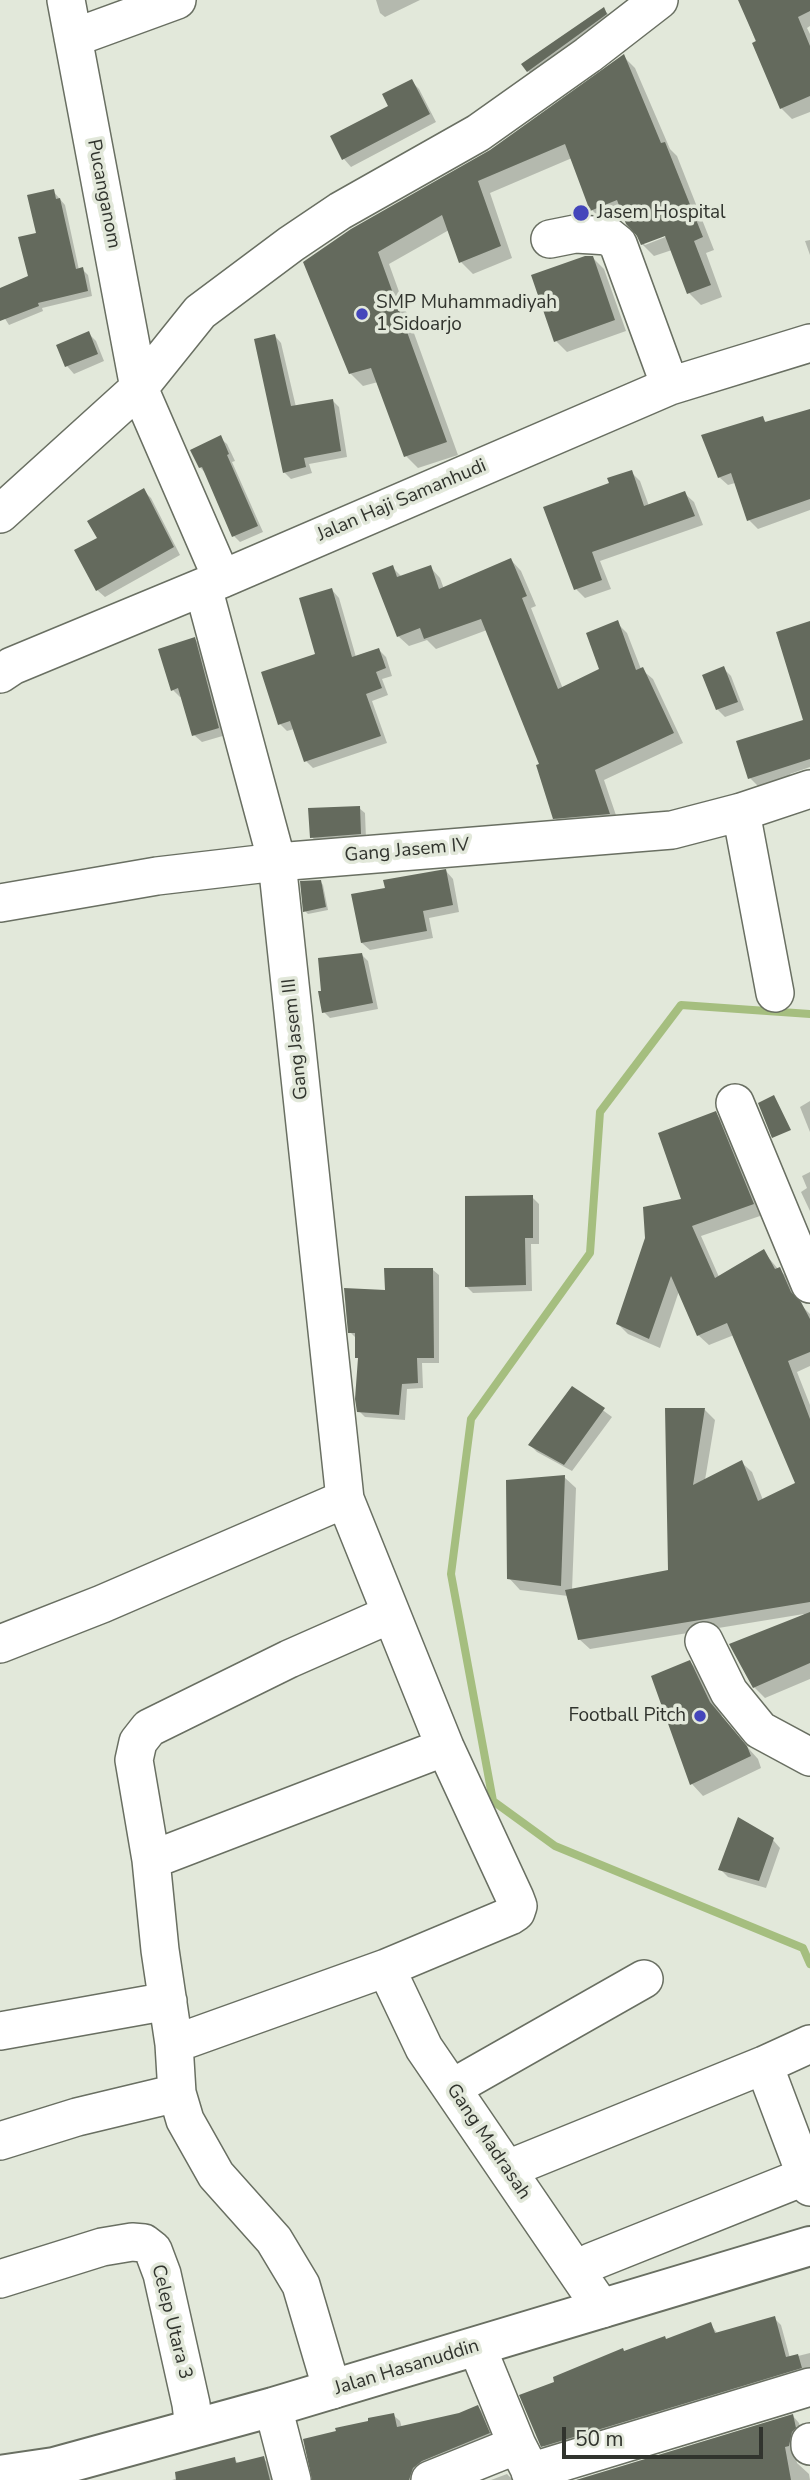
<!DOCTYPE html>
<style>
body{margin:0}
#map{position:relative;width:810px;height:2480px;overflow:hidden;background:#e2e8da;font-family:"Nunito Sans",sans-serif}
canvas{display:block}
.scale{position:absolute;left:562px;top:2427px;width:201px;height:32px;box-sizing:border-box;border:4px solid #31342e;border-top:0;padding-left:9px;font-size:21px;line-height:24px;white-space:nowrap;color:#31342e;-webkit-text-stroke:5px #e2e8da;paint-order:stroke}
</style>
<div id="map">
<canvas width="810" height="2480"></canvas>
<div class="scale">50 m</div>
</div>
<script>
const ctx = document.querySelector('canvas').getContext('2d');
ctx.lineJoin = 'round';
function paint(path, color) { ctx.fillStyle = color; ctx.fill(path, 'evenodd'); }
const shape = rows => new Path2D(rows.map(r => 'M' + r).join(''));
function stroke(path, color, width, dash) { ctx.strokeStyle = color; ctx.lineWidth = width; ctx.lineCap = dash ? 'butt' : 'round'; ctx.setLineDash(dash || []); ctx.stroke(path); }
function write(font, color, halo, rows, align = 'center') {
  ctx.font = font + ' "Nunito Sans",sans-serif'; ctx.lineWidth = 7; ctx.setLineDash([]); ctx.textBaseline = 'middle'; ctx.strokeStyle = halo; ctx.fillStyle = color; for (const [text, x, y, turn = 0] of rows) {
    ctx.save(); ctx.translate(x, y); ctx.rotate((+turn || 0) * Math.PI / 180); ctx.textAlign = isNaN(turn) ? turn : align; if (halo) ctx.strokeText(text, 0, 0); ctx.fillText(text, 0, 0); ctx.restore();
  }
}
const shadow = shape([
 [376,0,420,0,385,17,380,13],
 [740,0,810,0,810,26,807,28,810,34,810,112,792,119,781,108],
 [603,9,611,17,536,79,528,71,523,64],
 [623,56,635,68,670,149,677,156,714,250,706,253,722,297,701,305,689,293,672,250,654,256,642,244,624,214,604,222,592,210,572,158,490,193,512,258,473,274,461,262,449,230,389,264,458,455,418,468,406,456,378,382,363,386,350,373,305,262,491,152],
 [672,231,673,234,645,245,642,242],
 [411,81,419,89,436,122,351,167,344,159,332,137,391,107],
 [53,191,65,205,79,270,82,269,88,275,92,296,42,308,43,311,9,325,0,311,0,289,30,277,38,234],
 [810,240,810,255,805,241],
 [593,258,604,269,626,331,567,352,556,341],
 [88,333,96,341,104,361,74,374,67,366],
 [275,336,281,343,296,407,332,400,339,407,347,457,309,464,312,473,291,479,284,472],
 [810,411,810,510,758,529,749,520,735,483,728,485,719,477,762,418,767,423],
 [220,438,227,444,235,461,232,462,263,532,240,542,234,536,206,474,200,467],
 [631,472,640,481,649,506,684,493,694,502,703,525,600,561,611,589,585,598,576,589,611,484],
 [144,491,151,498,180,555,105,597,97,590,100,539],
 [511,560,521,571,536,606,531,608,563,689,601,670,617,623,627,633,641,669,653,679,683,743,604,780,619,824,565,828,555,818,542,765,487,630,436,649,427,640,409,646,398,636,392,567,402,577,430,567,440,578,444,589],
 [332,590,339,598,356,657,379,650,386,657,392,676,382,679,388,695,372,701,387,743,313,768,306,761,294,729,287,731,280,724,317,655],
 [810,623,810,767,790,774,791,778,760,788,750,778,805,721],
 [194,639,202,646,226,735,202,742,194,735,183,696,180,697,173,690],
 [723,668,731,676,744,710,725,717,717,709],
 [359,808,365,813,366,839,317,843,312,837],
 [446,871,453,879,459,912,429,918,433,938,370,950,362,943,387,889],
 [320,881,323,885,328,910,308,914,305,911],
 [362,955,368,961,378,1009,330,1018,324,1012],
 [810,1101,810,1132,800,1107],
 [715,1113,725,1123,763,1215,701,1236,719,1277,763,1251,778,1269,790,1279,800,1304,810,1314,810,1366,797,1372,810,1405,810,1679,765,1698,754,1687,804,1614,590,1649,579,1639,568,1596,520,1590,509,1578,564,1477,576,1488,572,1590,670,1572,666,1410,705,1410,715,1420,705,1480,741,1462,752,1472,763,1500,797,1483,734,1335,709,1345,698,1335,679,1291,660,1348,628,1334,618,1324,683,1200],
 [810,1172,810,1211,801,1192,807,1188,802,1176],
 [532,1197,539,1204,539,1244,531,1244,532,1291,473,1293,466,1286],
 [433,1270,439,1275,439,1363,422,1363,423,1388,407,1389,405,1420,365,1417,359,1411,360,1360,357,1339,350,1332,386,1292],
 [573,1388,612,1417,572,1471,537,1452,530,1445],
 [690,1662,701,1673,722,1716,718,1718,741,1740,758,1759,761,1768,703,1796,692,1784,653,1677],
 [773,1840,780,1848,766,1888,728,1877,720,1869],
 [774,2318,781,2325,790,2358,810,2353,810,2373,550,2452,543,2446,625,2353,667,2341,710,2324,718,2334],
 [478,2407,484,2414,495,2440,417,2480,314,2480,393,2415,400,2421,402,2428,460,2415],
 [793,2416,799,2423,802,2435,795,2449,797,2463,809,2474,810,2480,582,2480],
 [263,2458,270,2465,275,2480,172,2480,234,2459,239,2464],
 [507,2474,513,2480,491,2480]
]);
const stream = shape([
 [810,1014,681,1005,600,1112,590,1253,471,1419,451,1574,493,1801,555,1846,803,1948,810,1964]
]);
const building = shape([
 [738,0,810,0,810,11,798,17,810,46,810,96,780,109,752,43,756,41],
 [604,7,607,14,527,72,521,64],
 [624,54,661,143,665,142,703,237,694,241,711,285,687,294,665,236,641,245,637,236,626,224,617,200,590,211,565,144,478,181,501,246,459,263,442,215,378,252,447,442,404,457,371,368,349,374,303,262,351,229,490,150],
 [412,79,430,114,342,160,330,136,388,106,382,94],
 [54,189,56,199,60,198,76,269,83,267,88,291,38,303,39,306,0,321,0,288,28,276,18,237,36,233,27,195],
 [585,256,593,256,615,320,554,342,531,275],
 [89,331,98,354,65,367,56,345],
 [275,334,291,406,333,399,341,451,304,458,306,467,283,473,254,339],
 [810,409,810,499,747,521,731,473,718,478,701,435,763,416,765,422],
 [221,435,229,454,227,455,258,526,232,537,202,467,199,468,190,450],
 [632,470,644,506,685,491,695,516,592,552,602,580,574,590,543,507,609,483,607,478],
 [144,488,174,547,96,591,74,550,97,538,87,521],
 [511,558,527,596,522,598,558,689,599,669,586,633,618,620,636,670,643,667,674,733,595,770,610,814,553,819,536,765,539,764,481,619,424,639,420,628,397,637,372,573,393,565,397,577,431,565,439,589],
 [332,588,352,657,379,648,386,668,376,672,382,688,366,694,381,736,304,762,290,721,278,725,261,672,315,654,299,598],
 [810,621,810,759,748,779,736,741,803,720,776,632],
 [195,637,219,728,192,736,178,688,171,691,158,649],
 [724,666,738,702,716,710,702,675],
 [360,806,361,834,310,838,308,808],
 [446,869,453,905,423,911,427,931,361,943,351,894,385,888,383,880],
 [321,880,326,907,303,912,300,881],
 [362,953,373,1003,322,1013,318,991,321,991,318,958],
 [774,1095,791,1130,772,1138,758,1103],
 [716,1111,754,1204,692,1226,715,1278,764,1249,775,1269,780,1267,791,1292,801,1302,810,1319,810,1352,788,1361,810,1419,810,1602,578,1640,565,1590,668,1570,665,1408,705,1408,693,1485,742,1460,758,1501,795,1483,727,1323,697,1336,671,1276,649,1339,616,1324,645,1238,643,1207,681,1199,658,1133],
 [533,1195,533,1238,525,1238,526,1285,465,1287,465,1196],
 [384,1268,433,1268,434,1358,417,1358,418,1383,402,1384,399,1415,357,1412,355,1399,358,1358,355,1358,355,1333,348,1333,344,1288,385,1290],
 [572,1386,605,1408,564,1465,528,1445],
 [565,1475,561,1586,507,1579,506,1480],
 [810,1612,810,1663,753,1688,729,1644],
 [690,1660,710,1702,747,1746,751,1756,690,1785,651,1676],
 [738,1817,774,1838,759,1881,718,1870],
 [775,2316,786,2357,798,2354,802,2368,541,2447,519,2395,554,2382,553,2377,623,2348,624,2351,665,2336,666,2339,711,2322,715,2333],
 [478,2405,490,2433,422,2461,413,2468,409,2480,312,2480,303,2439,336,2431,335,2428,368,2421,368,2418,394,2413,397,2427,459,2413],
 [793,2414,796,2428,792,2432,789,2446,785,2447,791,2480,576,2480],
 [264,2456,270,2480,176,2480,175,2472,235,2457,236,2463]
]);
const minor = shape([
 [66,0,139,388,222,579],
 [73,38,177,0],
 [550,239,575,234,593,235,608,236,618,244,670,386],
 [0,514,139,388,200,312,291,244,340,211,478,133,588,55,659,0],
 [0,674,12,666,222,579,670,386,810,343],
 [741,812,775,993],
 [0,903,157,876,277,862,672,830,741,812,810,789],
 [735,1103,810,1284],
 [704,1641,729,1692,760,1730,810,1757],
 [0,1644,102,1604,345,1499],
 [151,1860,445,1747],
 [386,1968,424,2048,602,2309],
 [0,2031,168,2001],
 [174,2044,386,1968,510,1916,516,1912,518,1906,515,1898,445,1747,345,1499,277,862,203,587],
 [764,2065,810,2187],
 [452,2088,644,1979],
 [0,2141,77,2117,177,2093],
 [508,2169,764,2065,810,2044],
 [577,2272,591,2262,806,2176],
 [0,2279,102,2247,132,2242,144,2243,153,2250,162,2274,191,2404,194,2428],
 [477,2347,517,2445,535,2480],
 [332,2390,301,2285,274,2240,216,2175,185,2120,177,2093,174,2044,160,1950,151,1860,134,1760,138,1742,149,1728,289,1659,391,1614],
 [273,2407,292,2480],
 [810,2442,810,2446],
 [530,2472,810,2387],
 [430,2480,517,2445]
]);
const major = shape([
 [0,2475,54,2467,273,2407,810,2246]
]);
const markers = [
 [581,213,9,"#4446bb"],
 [362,314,7,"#4446bb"],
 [700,1716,7,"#4446bb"]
];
const streetNames = [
 ["Pucanganom",103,194,79],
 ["Jalan Haji Samanhudi",402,501,-23],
 ["Gang Jasem IV",407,851,-5],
 ["Gang Jasem III",296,1039,-96],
 ["Gang Madrasah",488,2142,56],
 ["Celep Utara 3",171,2322,76],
 ["Jalan Hasanuddin",407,2368,-17]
];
const poiNames = [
 ["Jasem Hospital",597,213],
 ["SMP Muhammadiyah",376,303],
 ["1 Sidoarjo",376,325],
 ["Football Pitch",686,1716,"right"]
];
paint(shadow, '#0003');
stroke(stream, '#a5be7f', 8);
paint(building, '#646a5d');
stroke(minor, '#696f62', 40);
stroke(major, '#696f62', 42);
stroke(minor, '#fff', 37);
stroke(major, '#fff', 38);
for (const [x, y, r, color] of markers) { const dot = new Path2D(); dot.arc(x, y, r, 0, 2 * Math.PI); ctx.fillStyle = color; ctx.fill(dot); stroke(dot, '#e2e8da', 2.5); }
write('19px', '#31342e', '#e2e8da', streetNames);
write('19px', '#31342e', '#e2e8da', poiNames, 'left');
</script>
